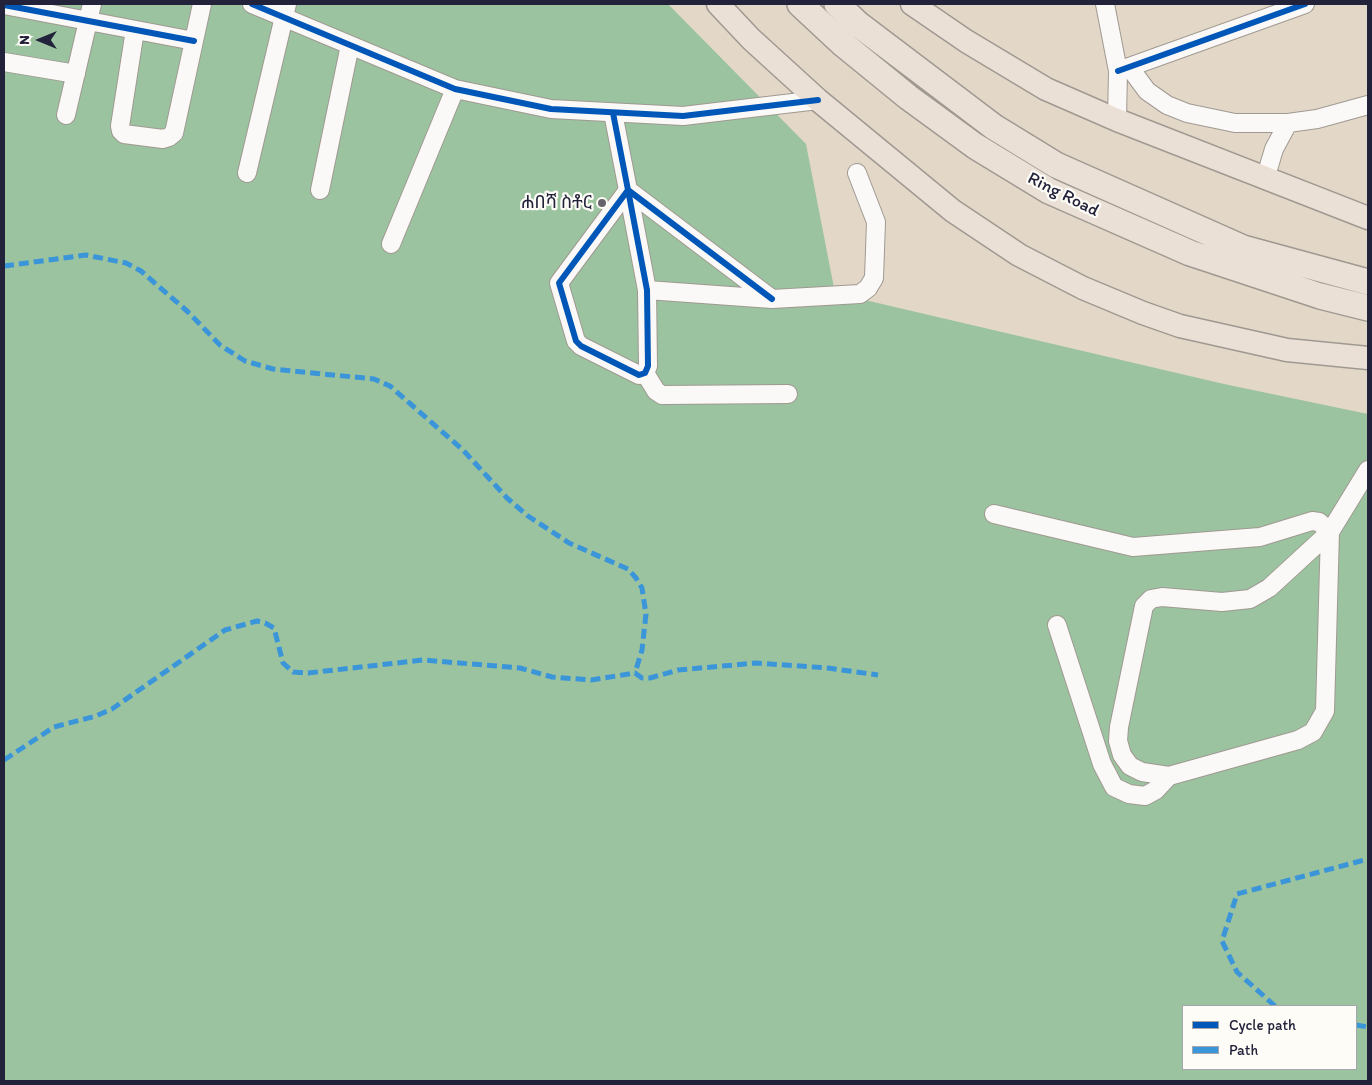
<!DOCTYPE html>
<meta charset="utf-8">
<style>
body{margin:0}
#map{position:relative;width:1372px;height:1085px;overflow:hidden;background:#e3d8c7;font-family:Itim,sans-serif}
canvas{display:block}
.frame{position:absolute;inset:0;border:5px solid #22223b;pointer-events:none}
.legend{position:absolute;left:1182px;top:1005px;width:175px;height:65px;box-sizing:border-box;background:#fdfcf7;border:1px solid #a5a5ac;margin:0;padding:6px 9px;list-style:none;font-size:15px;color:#22223b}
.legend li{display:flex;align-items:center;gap:10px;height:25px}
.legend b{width:25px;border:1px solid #a5a5ac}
.north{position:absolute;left:15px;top:15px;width:50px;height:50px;-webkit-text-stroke:4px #fdfcf7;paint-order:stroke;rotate:270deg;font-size:14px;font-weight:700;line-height:20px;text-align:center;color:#22223b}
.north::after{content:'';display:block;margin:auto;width:18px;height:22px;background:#22223b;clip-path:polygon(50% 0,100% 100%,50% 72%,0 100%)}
</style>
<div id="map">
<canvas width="1372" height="1085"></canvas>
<div class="frame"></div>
<ul class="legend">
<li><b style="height:6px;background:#0057b8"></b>Cycle path</li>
<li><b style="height:6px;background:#3b95d9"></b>Path</li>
</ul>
<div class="north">N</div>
</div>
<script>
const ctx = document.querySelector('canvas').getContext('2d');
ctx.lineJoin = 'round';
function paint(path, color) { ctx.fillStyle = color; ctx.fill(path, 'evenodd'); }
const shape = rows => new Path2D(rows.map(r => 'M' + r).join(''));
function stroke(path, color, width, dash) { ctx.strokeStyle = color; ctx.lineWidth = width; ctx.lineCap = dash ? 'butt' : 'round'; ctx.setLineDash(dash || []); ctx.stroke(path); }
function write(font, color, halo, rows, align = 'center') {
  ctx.font = font + ' Itim,"Noto Sans Ethiopic",sans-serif'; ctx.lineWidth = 4.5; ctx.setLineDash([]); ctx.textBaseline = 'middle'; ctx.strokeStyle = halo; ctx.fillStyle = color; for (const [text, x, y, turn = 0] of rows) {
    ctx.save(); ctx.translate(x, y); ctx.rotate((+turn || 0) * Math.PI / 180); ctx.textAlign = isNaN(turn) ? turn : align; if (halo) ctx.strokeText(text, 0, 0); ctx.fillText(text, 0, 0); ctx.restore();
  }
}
const forest = shape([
 [4,4,668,4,806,144,835,293,1224,384,1368,414,1368,1081,4,1081],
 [1183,1006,1356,1006,1356,1069,1183,1069]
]);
const minor = shape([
 [252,4,455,89,551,109,683,116,818,100],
 [1105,4,1118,71,1117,120],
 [4,5,194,41],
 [135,30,120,126,121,131,124,134,163,139,169,137,174,133,202,4],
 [4,62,76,74],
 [1130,68,1147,91,1167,105,1187,113,1235,123,1288,123],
 [1118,71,1305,4],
 [613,113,628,190,647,290,648,366,645,373,639,375,581,346,576,341,559,283,628,190,772,299],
 [66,115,92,4],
 [247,173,287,4],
 [1266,176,1274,149,1288,123,1317,119,1368,105],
 [320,190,350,45],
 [391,244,455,89],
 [647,290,772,299,860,294,868,288,874,278,876,222,857,173],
 [645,373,656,391,662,395,788,394],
 [994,514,1133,547,1260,537,1312,521,1319,522,1330,532,1325,711,1313,732,1298,740,1169,776,1142,772,1130,766,1122,755,1118,741,1119,727,1144,606,1151,599,1162,597,1222,602,1250,599,1269,588,1330,532,1368,470],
 [1057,625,1102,764,1114,787,1129,794,1145,796,1156,790,1169,776]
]);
const major = shape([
 [718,4,751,39,818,100,953,211,1019,255,1083,288,1143,313,1180,326,1287,350,1368,358],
 [912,4,966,41,1046,89,1117,120,1368,218]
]);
const highway = shape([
 [800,4,843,44,908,97,975,146,1049,191,1190,253,1320,296,1368,308],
 [837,4,858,24,994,127,1056,165,1243,248,1368,282]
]);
const quiet = shape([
 [4,266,86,255,126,263,141,271,187,311,220,345,245,361,273,369,374,379,390,386,463,450,507,498,528,516,569,543,628,569,636,578,642,588,646,614,642,650,635,673],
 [4,760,54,727,96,716,112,709,225,630,257,621,265,623,274,628,283,663,293,672,308,673,423,660,520,668,552,677,591,680,635,673,642,678,650,678,678,670,756,663,828,668,878,675],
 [1275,1006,1237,972,1222,941,1237,894,1368,859],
 [1356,1025,1368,1027]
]);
const cycleway = shape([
 [252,4,455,89,551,109,683,116,818,100],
 [4,5,194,41],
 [1118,71,1305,4],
 [613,113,628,190,647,290,648,366,645,373,639,375,581,346,576,341,559,283,628,190,772,299]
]);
const markers = [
 [602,203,5,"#66626c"]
];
const streetNames = [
 ["Ring Road",1063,195,27]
];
const poiNames = [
 ["ሐበሻ ስቶር",592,203]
];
paint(forest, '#9cc39f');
stroke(minor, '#9f9992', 20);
stroke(major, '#9f9992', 25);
stroke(highway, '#9f9992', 28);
stroke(minor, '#fbf9f7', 18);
stroke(major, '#eae0d5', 22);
stroke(highway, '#eae0d5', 25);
stroke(quiet, '#3b95d9', 5, [10, 5]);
stroke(cycleway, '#0057b8', 6);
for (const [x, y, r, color] of markers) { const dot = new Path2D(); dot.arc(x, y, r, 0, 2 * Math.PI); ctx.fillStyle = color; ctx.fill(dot); stroke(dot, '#fdfcf7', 2); }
write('18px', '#22223b', '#fdfcf7', streetNames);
write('18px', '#22223b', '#fdfcf7', poiNames, 'right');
</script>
